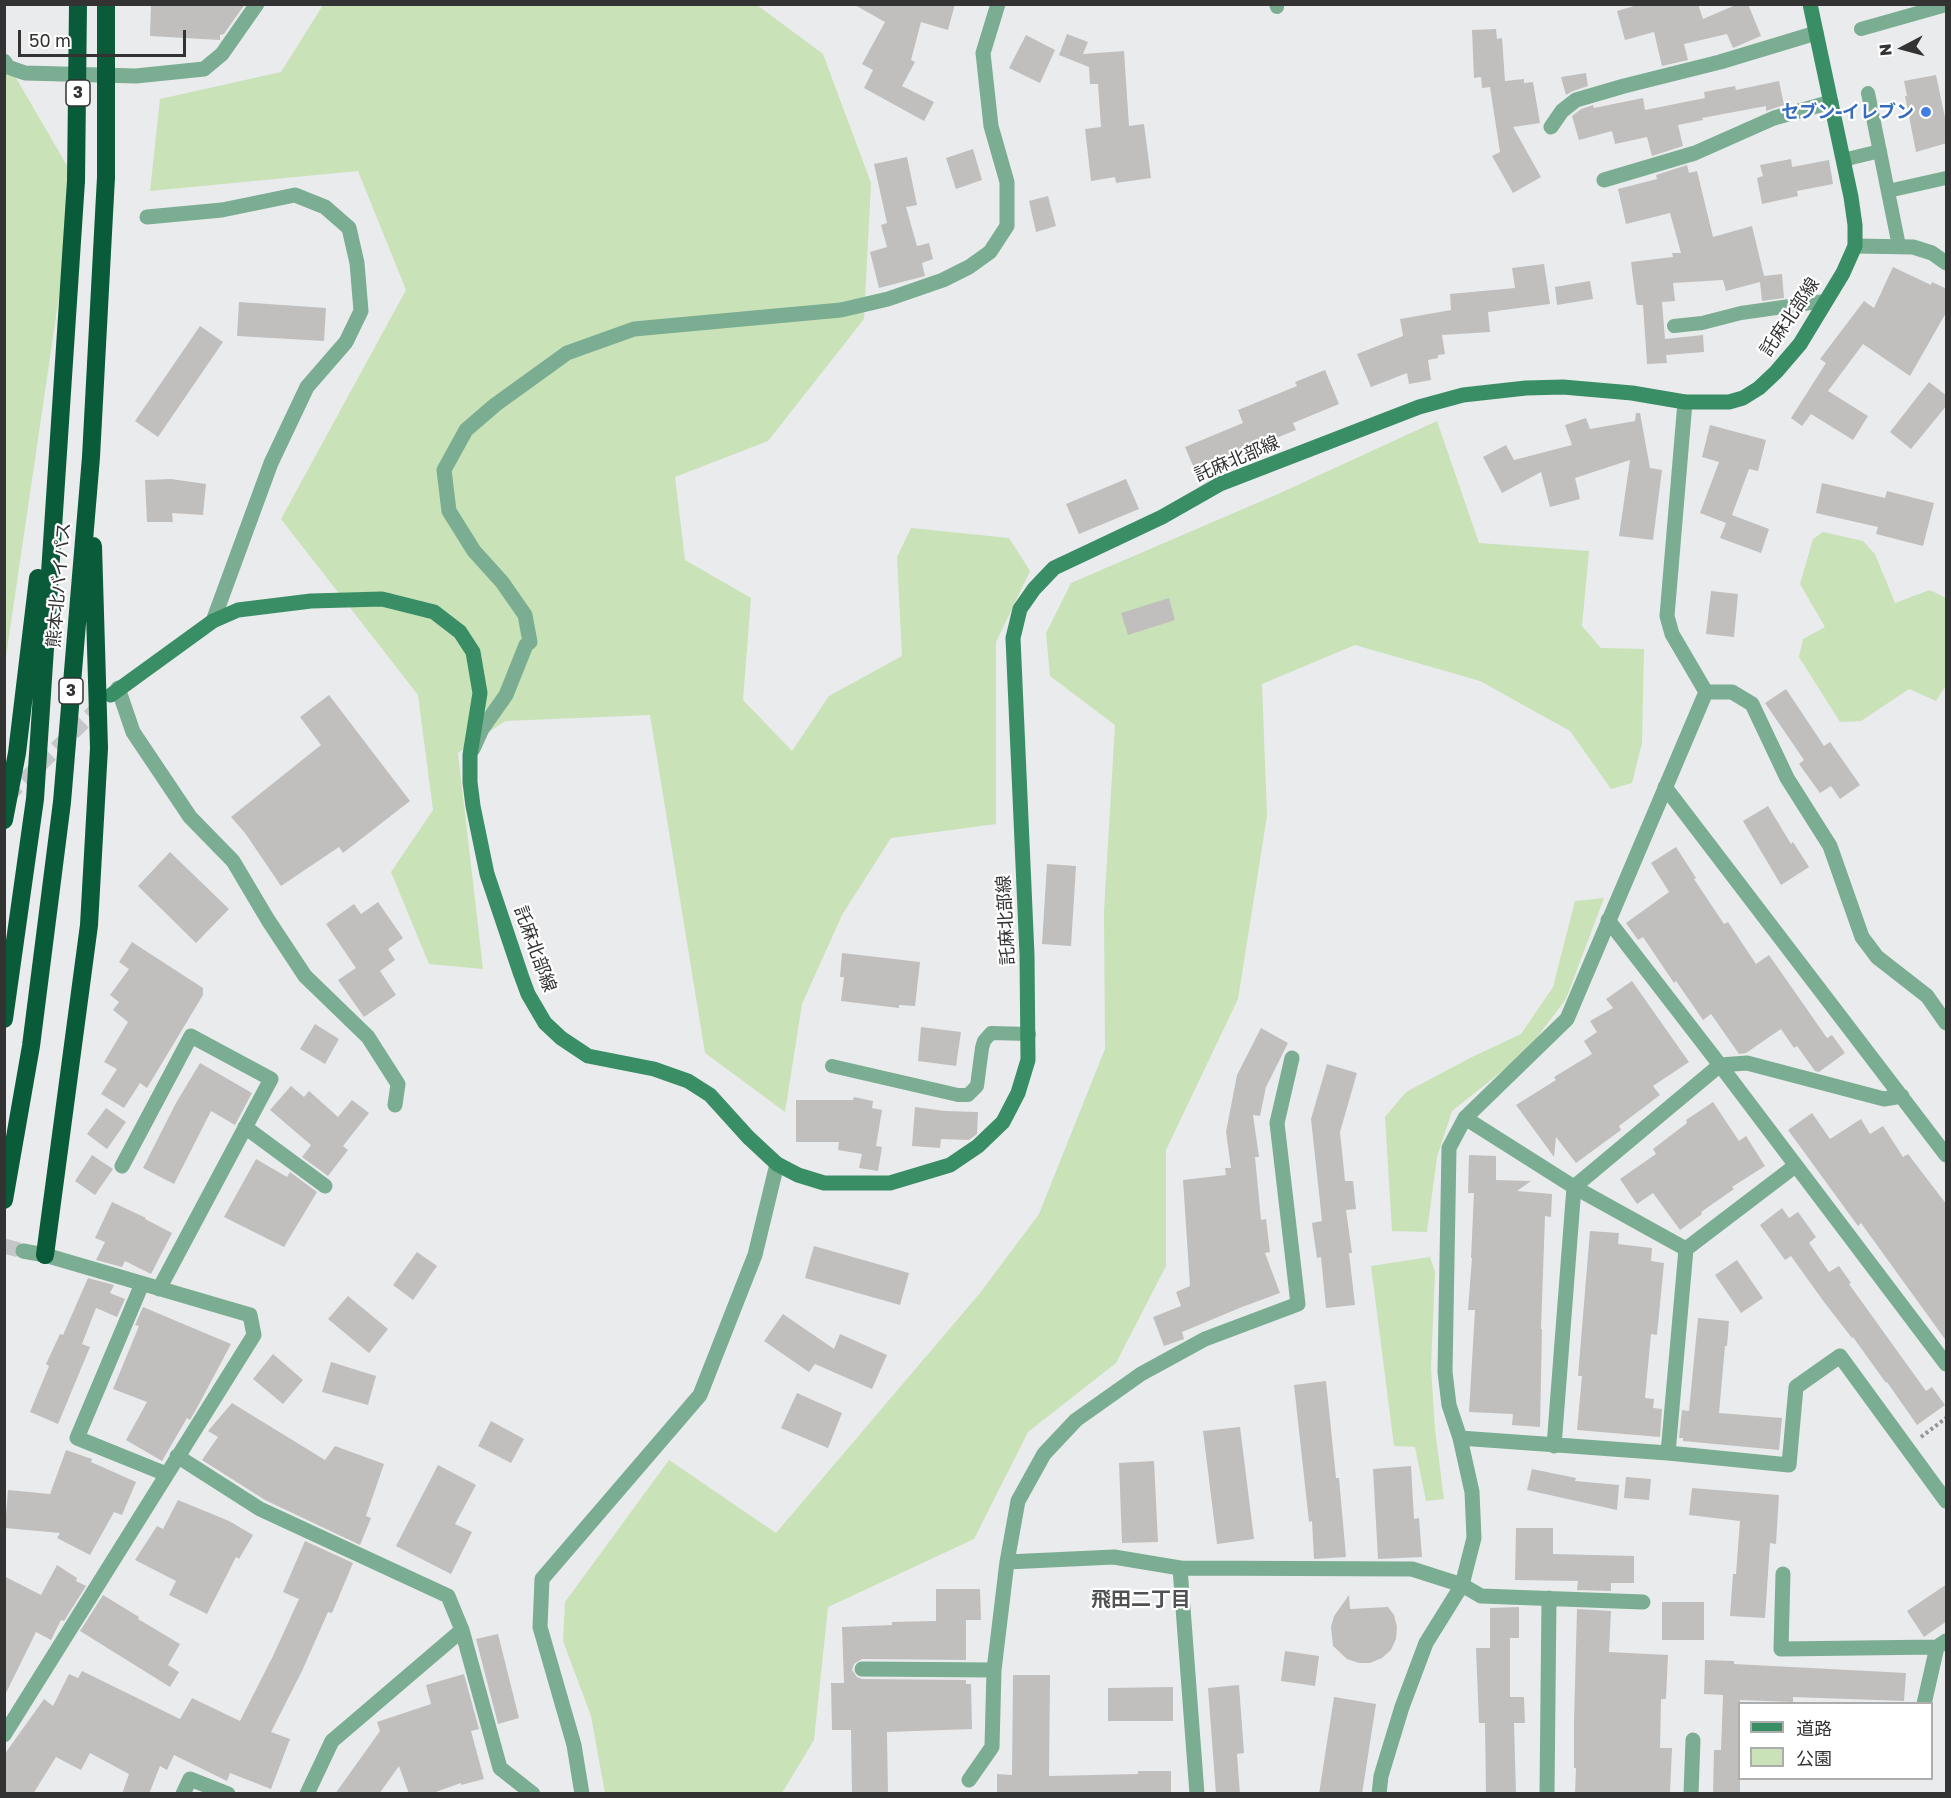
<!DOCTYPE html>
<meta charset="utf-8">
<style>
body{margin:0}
#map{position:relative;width:1951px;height:1798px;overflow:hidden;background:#eaebed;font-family:"Golos Text","Noto Sans JP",sans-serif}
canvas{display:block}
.frame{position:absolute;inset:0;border:6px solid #333334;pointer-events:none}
.legend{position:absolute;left:1738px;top:1702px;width:195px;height:78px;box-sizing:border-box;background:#fff;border:2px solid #adadae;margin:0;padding:8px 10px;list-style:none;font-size:18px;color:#333334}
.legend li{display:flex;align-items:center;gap:12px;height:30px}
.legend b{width:30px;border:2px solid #adadae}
.north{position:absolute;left:1873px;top:18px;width:60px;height:60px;-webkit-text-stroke:4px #fff;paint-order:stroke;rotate:264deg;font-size:16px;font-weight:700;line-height:24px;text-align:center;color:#333334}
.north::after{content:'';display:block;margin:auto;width:21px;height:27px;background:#333334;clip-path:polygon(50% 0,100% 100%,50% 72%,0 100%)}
.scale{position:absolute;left:18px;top:30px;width:168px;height:27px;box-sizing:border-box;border:3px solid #333334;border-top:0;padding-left:8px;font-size:18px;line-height:21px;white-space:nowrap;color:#333334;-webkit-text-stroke:4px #fff;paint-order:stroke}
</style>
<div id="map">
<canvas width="1951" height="1798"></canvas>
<div class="frame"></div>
<ul class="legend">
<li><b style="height:8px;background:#3a8e66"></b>道路</li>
<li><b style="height:16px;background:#c9e2b7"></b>公園</li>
</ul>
<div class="north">N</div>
<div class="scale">50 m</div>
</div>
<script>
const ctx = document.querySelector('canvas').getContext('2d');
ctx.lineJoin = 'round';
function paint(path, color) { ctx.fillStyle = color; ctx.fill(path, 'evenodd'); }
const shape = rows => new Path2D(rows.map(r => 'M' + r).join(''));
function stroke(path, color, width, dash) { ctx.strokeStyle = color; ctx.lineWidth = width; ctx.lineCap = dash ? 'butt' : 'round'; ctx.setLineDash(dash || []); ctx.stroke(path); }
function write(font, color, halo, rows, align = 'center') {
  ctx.font = font + ' "Golos Text","Noto Sans JP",sans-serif'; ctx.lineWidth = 4.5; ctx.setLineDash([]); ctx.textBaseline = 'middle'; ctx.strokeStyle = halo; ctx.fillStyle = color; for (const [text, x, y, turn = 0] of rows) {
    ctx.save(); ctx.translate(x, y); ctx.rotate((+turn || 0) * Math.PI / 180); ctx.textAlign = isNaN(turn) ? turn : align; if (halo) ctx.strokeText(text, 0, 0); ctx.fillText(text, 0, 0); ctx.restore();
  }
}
const green = shape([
 [323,5,757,5,823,54,871,183,864,319,768,441,675,477,685,560,751,598,743,700,792,751,829,696,902,656,897,557,911,528,1009,538,1030,571,996,642,996,824,891,838,842,915,802,1004,785,1112,705,1053,650,715,505,721,458,753,483,969,429,964,391,872,433,810,418,695,281,519,406,290,358,171,150,191,160,99,281,72],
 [5,59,76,181,5,663],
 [1437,421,1479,543,1589,551,1582,626,1601,648,1644,649,1642,743,1632,783,1611,789,1570,731,1480,681,1355,645,1262,684,1267,816,1238,999,1166,1150,1166,1266,1116,1363,1028,1432,974,1539,828,1607,814,1740,782,1793,605,1793,591,1716,563,1641,565,1602,669,1460,776,1533,980,1293,1039,1214,1105,1049,1104,911,1115,725,1050,676,1046,633,1071,583,1278,494],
 [1823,532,1863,541,1875,554,1895,603,1930,590,1946,598,1946,685,1936,701,1909,689,1861,721,1840,722,1799,657,1803,639,1825,627,1800,584,1813,539],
 [1604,898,1566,999,1526,1052,1452,1111,1437,1157,1427,1232,1392,1231,1385,1117,1406,1092,1472,1057,1521,1034,1553,987,1575,901],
 [1430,1257,1435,1272,1431,1367,1435,1430,1444,1499,1426,1501,1415,1447,1394,1446,1371,1266]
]);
const building = shape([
 [151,4,192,6,245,4,224,34,220,35,220,40,150,36],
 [853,4,955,4,948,30,921,22,911,60,915,62,902,86,934,102,924,121,864,88,873,70,862,64,885,22],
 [1641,4,1698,4,1703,19,1738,4,1748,4,1761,36,1733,48,1727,34,1684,44,1688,60,1662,66,1654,32,1625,40,1617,11],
 [1496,29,1497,39,1502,38,1505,81,1524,79,1524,83,1533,82,1540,123,1513,127,1541,177,1513,193,1492,156,1500,152,1490,87,1482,88,1481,77,1474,78,1472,30],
 [1067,34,1088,42,1083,54,1124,51,1129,126,1144,124,1151,178,1116,183,1115,177,1091,181,1085,129,1101,127,1098,84,1090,84,1089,67,1059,55],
 [1026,35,1055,50,1040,83,1009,68],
 [1586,73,1588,86,1573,91,1566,95,1561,77],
 [1936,75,1947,127,1947,143,1916,152,1905,96,1907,96,1904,81],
 [1779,81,1784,105,1766,111,1766,106,1702,118,1703,120,1678,125,1683,146,1652,156,1647,137,1615,144,1612,131,1579,140,1572,116,1581,109,1593,105,1594,108,1643,98,1645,110,1705,98,1704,92,1735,86,1736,90],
 [973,149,982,180,956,189,946,158],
 [907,157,917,205,906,207,917,246,929,243,933,259,922,263,925,276,879,288,870,252,887,247,881,225,887,223,874,164],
 [1791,159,1792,167,1829,160,1833,184,1797,191,1798,196,1762,204,1757,178,1763,176,1760,165],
 [1687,165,1689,173,1697,171,1713,237,1752,226,1764,276,1782,274,1784,298,1762,301,1760,282,1726,291,1723,280,1673,283,1675,301,1662,302,1665,339,1703,335,1704,352,1666,355,1667,363,1647,364,1643,305,1637,305,1636,302,1631,262,1673,257,1672,253,1681,253,1670,213,1626,224,1618,189,1657,179,1656,175],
 [1048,196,1056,226,1036,232,1029,201],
 [1544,264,1550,304,1488,312,1490,332,1442,335,1445,354,1438,355,1438,358,1428,360,1431,380,1409,384,1407,373,1371,387,1357,354,1403,336,1400,319,1451,310,1450,294,1515,288,1512,268],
 [1893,267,1931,285,1932,282,1947,289,1947,311,1910,376,1863,344,1828,391,1868,416,1853,440,1811,414,1802,426,1791,418,1826,363,1820,359,1864,301,1874,308],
 [1590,281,1593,299,1557,305,1555,287],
 [239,302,326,308,324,341,237,336],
 [200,326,223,342,158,437,135,421],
 [1325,370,1339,404,1293,423,1296,430,1244,451,1246,455,1197,475,1185,447,1243,423,1238,410,1297,386,1295,382],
 [1929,382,1947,396,1947,405,1911,449,1890,432],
 [1636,413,1640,413,1650,468,1662,470,1653,540,1619,536,1630,460,1575,478,1580,499,1550,507,1541,472,1502,493,1483,457,1506,445,1514,460,1572,445,1565,425,1586,418,1590,429,1635,421],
 [1710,425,1766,440,1758,471,1749,469,1732,515,1769,529,1761,553,1720,538,1726,523,1700,513,1719,462,1702,457],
 [171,479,206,484,203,515,172,513,173,522,147,522,145,480],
 [1126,479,1139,509,1079,534,1066,504],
 [1822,483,1885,498,1887,491,1934,503,1923,546,1876,534,1878,527,1816,513],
 [1711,591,1738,594,1734,637,1706,634],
 [1169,598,1175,620,1128,635,1121,613],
 [1786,689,1824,746,1830,742,1860,785,1840,799,1831,786,1820,793,1799,764,1804,760,1765,703],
 [329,695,410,801,343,853,339,847,281,886,245,833,231,817,321,745,300,717],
 [1768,806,1791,844,1793,842,1809,867,1781,885,1743,821],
 [1676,847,1696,878,1694,879,1724,924,1728,922,1756,964,1769,955,1827,1038,1832,1035,1845,1053,1819,1072,1815,1071,1797,1046,1794,1048,1781,1029,1746,1053,1739,1054,1711,1014,1703,1020,1676,981,1674,983,1643,937,1638,940,1626,923,1669,892,1651,863],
 [170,852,229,909,196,943,138,886],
 [1047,864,1076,866,1071,946,1042,944],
 [378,902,403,938,388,949,395,960,380,971,396,995,364,1017,338,980,356,968,326,924,354,904,361,914],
 [132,942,203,988,203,995,147,1088,140,1083,124,1108,101,1094,117,1069,104,1062,128,1022,113,1010,119,1002,110,995,129,969,119,962],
 [842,953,920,962,915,1006,899,1005,899,1008,841,1001,844,977,840,977],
 [1632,981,1689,1062,1653,1086,1660,1095,1619,1126,1621,1130,1576,1163,1556,1137,1554,1157,1516,1105,1556,1080,1554,1077,1592,1054,1584,1041,1597,1032,1590,1021,1613,1008,1606,999],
 [315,1024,339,1039,325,1064,300,1049],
 [921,1027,961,1032,956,1066,918,1061],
 [1261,1028,1288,1043,1266,1087,1260,1116,1253,1115,1259,1157,1255,1157,1261,1220,1266,1219,1270,1252,1265,1253,1280,1293,1242,1307,1182,1332,1184,1339,1164,1346,1153,1317,1181,1306,1176,1292,1190,1286,1183,1180,1226,1175,1225,1168,1231,1168,1226,1132,1237,1075],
 [200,1063,252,1093,235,1125,211,1111,174,1184,143,1168,176,1103],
 [1327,1064,1357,1073,1340,1132,1345,1181,1353,1181,1356,1209,1346,1210,1352,1253,1349,1253,1355,1305,1326,1308,1321,1257,1317,1258,1312,1223,1322,1221,1311,1119],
 [291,1086,304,1097,309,1091,338,1117,352,1100,369,1113,343,1146,348,1150,328,1176,302,1157,311,1145,270,1110],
 [854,1097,873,1101,872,1108,882,1110,876,1146,882,1147,878,1171,859,1168,862,1154,838,1150,839,1142,796,1142,796,1100,853,1100],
 [1713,1102,1739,1141,1746,1136,1765,1166,1732,1187,1734,1189,1701,1212,1702,1214,1680,1230,1653,1193,1637,1204,1620,1179,1656,1154,1653,1149,1687,1123,1686,1120],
 [915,1107,945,1111,978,1112,977,1134,969,1140,941,1139,940,1148,912,1146],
 [106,1108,126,1122,107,1149,87,1134],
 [1812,1113,1830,1139,1861,1119,1870,1134,1883,1126,1903,1157,1908,1154,1947,1205,1947,1342,1861,1223,1858,1226,1788,1130],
 [92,1155,113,1169,95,1195,75,1181],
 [1469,1155,1496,1156,1496,1180,1531,1181,1517,1191,1552,1194,1551,1217,1545,1216,1541,1329,1542,1329,1540,1427,1512,1425,1513,1414,1469,1412,1475,1310,1468,1310,1472,1258,1471,1258,1474,1193,1468,1193],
 [256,1159,287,1177,290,1172,317,1192,284,1247,224,1217],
 [112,1202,146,1218,145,1219,172,1233,151,1274,125,1261,122,1267,96,1260,105,1242,95,1238],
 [1782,1208,1789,1218,1798,1212,1816,1237,1809,1243,1829,1272,1839,1266,1851,1283,1849,1284,1926,1391,1932,1387,1945,1405,1917,1425,1887,1382,1886,1383,1853,1337,1852,1338,1824,1302,1791,1256,1785,1260,1760,1225],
 [1590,1231,1619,1233,1618,1244,1652,1248,1651,1261,1664,1263,1657,1335,1651,1334,1645,1398,1654,1399,1653,1408,1662,1409,1660,1437,1577,1430,1582,1376,1578,1376],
 [814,1246,909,1273,900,1305,805,1278],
 [417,1252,437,1266,413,1300,393,1285],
 [1737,1260,1763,1298,1741,1313,1715,1275],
 [88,1278,114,1285,110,1293,125,1299,117,1317,96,1308,82,1344,90,1347,58,1424,30,1412,49,1366,46,1364,60,1334,63,1335],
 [348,1296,388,1329,369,1353,328,1319],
 [143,1307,231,1344,198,1406,190,1420,187,1418,162,1461,126,1440,147,1402,113,1389,139,1326,135,1325],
 [783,1314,834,1349,840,1334,887,1355,872,1389,815,1364,809,1372,764,1341],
 [1698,1318,1729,1321,1727,1346,1725,1346,1719,1413,1782,1418,1779,1450,1683,1441,1683,1438,1679,1438,1682,1410,1689,1411],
 [273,1354,303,1380,283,1404,253,1379],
 [331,1362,376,1376,368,1405,322,1392],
 [1326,1381,1336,1478,1339,1478,1346,1557,1314,1559,1312,1521,1309,1522,1294,1385],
 [797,1393,842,1413,828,1448,781,1428],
 [232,1403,325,1460,335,1446,384,1464,366,1516,371,1518,360,1545,265,1500,202,1460,218,1437,208,1431],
 [491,1421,524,1439,511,1463,478,1446],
 [1240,1427,1254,1539,1217,1544,1203,1431],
 [66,1450,92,1459,91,1462,136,1482,122,1515,114,1512,90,1555,57,1538,60,1533,5,1528,8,1490,50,1494],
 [1154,1461,1158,1542,1122,1543,1119,1463],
 [438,1465,476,1485,455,1524,472,1532,451,1574,396,1546],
 [1411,1466,1414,1519,1419,1518,1422,1557,1378,1559,1373,1469],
 [1532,1469,1576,1478,1575,1481,1619,1485,1617,1510,1527,1490],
 [1626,1477,1651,1479,1649,1500,1624,1498],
 [1692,1488,1779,1495,1776,1544,1770,1543,1765,1618,1730,1616,1733,1574,1736,1574,1740,1521,1689,1515],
 [178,1500,229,1521,253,1535,239,1559,236,1557,207,1614,169,1595,176,1581,135,1560,157,1526,163,1529],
 [1516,1528,1553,1528,1553,1554,1634,1556,1634,1583,1611,1583,1611,1591,1577,1590,1578,1581,1515,1580],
 [305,1541,353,1563,332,1613,328,1612,302,1671,271,1732,290,1739,271,1789,230,1773,227,1781,174,1755,167,1770,160,1766,149,1794,122,1794,129,1774,90,1753,81,1770,56,1757,33,1794,4,1794,4,1755,44,1699,53,1706,69,1674,78,1678,82,1671,180,1719,192,1698,240,1721,273,1656,299,1599,283,1592],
 [57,1565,77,1578,76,1581,86,1586,64,1621,61,1620,51,1640,36,1632,4,1697,4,1576,41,1595],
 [1947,1584,1947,1621,1924,1637,1907,1611],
 [936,1589,980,1589,981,1620,966,1620,966,1660,862,1659,854,1664,852,1670,857,1677,862,1679,966,1680,966,1684,971,1684,972,1729,887,1732,888,1794,852,1794,851,1730,832,1730,831,1683,844,1683,842,1627,892,1625,892,1622,936,1621],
 [103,1595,139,1617,138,1619,180,1644,168,1665,179,1672,170,1687,80,1631],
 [1349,1595,1350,1609,1388,1607,1394,1615,1397,1627,1396,1639,1391,1650,1382,1658,1370,1663,1359,1663,1347,1659,1333,1646,1331,1627,1334,1616],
 [1662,1602,1704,1602,1704,1640,1662,1640],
 [1519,1607,1519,1638,1510,1638,1510,1697,1524,1697,1525,1723,1514,1723,1516,1794,1486,1794,1485,1723,1479,1723,1476,1648,1490,1648,1490,1608],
 [1577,1609,1611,1611,1609,1652,1668,1655,1666,1699,1661,1699,1660,1748,1672,1748,1670,1794,1575,1794,1576,1768,1574,1768,1574,1722],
 [498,1634,519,1718,498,1724,476,1639],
 [1285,1651,1319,1656,1315,1686,1281,1681],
 [1705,1660,1734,1661,1734,1664,1906,1673,1904,1701,1793,1697,1793,1702,1740,1700,1740,1794,1713,1794,1714,1750,1721,1750,1723,1695,1704,1694],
 [464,1674,479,1729,471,1731,484,1779,461,1785,461,1783,430,1794,409,1794,399,1766,379,1794,335,1794,380,1731,377,1722,431,1704,426,1685],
 [1013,1675,1050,1675,1049,1776,1138,1774,1138,1771,1171,1771,1171,1794,997,1794,997,1774,1012,1775],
 [1239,1685,1244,1753,1237,1754,1240,1794,1216,1794,1208,1688],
 [1173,1687,1173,1721,1108,1721,1108,1688],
 [1334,1697,1376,1704,1362,1794,1319,1794]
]);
const streetTunnel = shape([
 [4,1246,23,1251]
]);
const secondaryTunnel = shape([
 [7,797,103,703]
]);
const path = shape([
 [1921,1437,1946,1418]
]);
const lane = shape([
 [1276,4,1277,7],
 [1861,29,1946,5],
 [1868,93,1899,246],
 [1843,160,1880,151],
 [1888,191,1946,178],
 [1674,326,1702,323,1741,313,1825,301],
 [832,1066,958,1095,968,1095,977,1086,982,1048,984,1041,991,1033,1029,1034]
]);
const street = shape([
 [4,61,8,67,25,73,136,76,204,69,222,54,257,4],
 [1551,127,1562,111,1576,100,1624,86,1720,62,1816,33],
 [1604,180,1695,153,1774,118,1831,102],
 [147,217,222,210,295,195,325,207,349,228,357,263,361,311,346,342,307,387,271,463,213,621],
 [1855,246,1913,247,1932,253,1946,263],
 [1685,402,1667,616,1672,634,1706,692],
 [118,688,133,732,190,817,233,861,268,920,305,976,368,1037,398,1084,395,1105],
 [1706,692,1732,692,1752,704,1787,778,1830,846,1862,937,1877,957,1927,996,1946,1023],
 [473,749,482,729,506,695,526,645,530,642,525,615,502,582,474,551,449,511,444,470,466,430,495,405,567,353,634,329,841,310,888,299,943,280,969,267,990,252,1007,226,1007,182,991,126,983,53,998,4],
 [1665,787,1946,1155],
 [1608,920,1720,1065,1946,1364],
 [1465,1118,1574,1187,1686,1249],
 [245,1127,325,1186],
 [122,1166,191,1036,271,1079,159,1289],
 [142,1284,77,1438,166,1474],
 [1460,1438,1668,1453,1789,1465,1796,1387,1840,1356,1946,1501],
 [1554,1446,1574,1187,1720,1065,1747,1063,1884,1099,1902,1096],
 [1668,1453,1686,1249,1795,1166],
 [177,1456,260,1509,448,1596,462,1630,500,1768,533,1794],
 [1007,1562,1018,1501,1044,1454,1076,1420,1141,1374,1205,1339,1298,1304,1277,1123,1292,1058],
 [1180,1568,1412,1569,1462,1585,1481,1596,1643,1602],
 [1783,1574,1781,1649,1937,1647,1946,1641],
 [862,1669,994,1670],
 [1924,1704,1937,1647],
 [4,1735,254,1335,250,1315,45,1255,23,1251],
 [969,1780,992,1747,994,1670,1007,1562,1114,1557,1180,1568,1197,1794],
 [183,1794,190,1779,228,1794],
 [307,1794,332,1741,462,1630],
 [582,1794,574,1745,540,1627,542,1579,700,1395,755,1255,777,1164],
 [1379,1794,1381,1776,1402,1707,1426,1643,1462,1585,1474,1538,1472,1492,1460,1438,1449,1405,1445,1372,1449,1148,1465,1118,1567,1019,1706,692],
 [1547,1794,1549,1598],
 [1691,1794,1693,1740]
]);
const secondary = shape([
 [111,695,213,621,238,610,311,601,382,599,434,612,460,632,473,652,480,693,470,755,470,782,473,806,487,874,521,975,528,994,545,1023,561,1038,588,1056,654,1069,688,1081,710,1095,748,1137,777,1164,798,1175,824,1183,890,1183,950,1165,978,1146,1003,1122,1018,1093,1028,1060,1027,955,1013,638,1020,609,1034,589,1054,568,1162,517,1220,484,1419,407,1463,395,1526,388,1563,387,1632,393,1685,402,1729,402,1743,398,1759,388,1776,372,1800,344,1843,273,1855,246,1855,225,1851,197,1810,4]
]);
const highway = shape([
 [4,820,17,753,38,578],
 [4,1019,35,799,76,181],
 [4,1200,31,1046,62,802,91,457,106,177],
 [45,1255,89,925,99,748,93,546]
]);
const highwayBridge = shape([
 [106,4,106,177],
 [76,181,78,4]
]);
const markers = [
 [1926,112,6,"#3f7fe0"]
];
const shields = [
 [78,93,24],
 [71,691,24]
];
const shieldNames = [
 ["3",78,93],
 ["3",71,691]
];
const shopNames = [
 ["セブン-イレブン",1914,112]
];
const streetNames = [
 ["託麻北部線",1790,317,-56],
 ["託麻北部線",1237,459,-23],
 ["熊本北バイパス",59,585,-85],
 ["託麻北部線",1006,920,-93],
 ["託麻北部線",535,949,70]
];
const neighbourhoodNames = [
 ["飛田二丁目",1141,1600]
];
paint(green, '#c9e2b7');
paint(building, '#c1bfbd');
stroke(streetTunnel, '#c5c6c8', 15, [15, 8]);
stroke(secondaryTunnel, '#c5c6c8', 15, [15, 8]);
stroke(path, '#969698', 4, [3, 3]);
stroke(lane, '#7aad91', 14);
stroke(street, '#7aad91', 15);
stroke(secondary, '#3a8e66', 15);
stroke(highway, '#095b3a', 18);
stroke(highwayBridge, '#095b3a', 18);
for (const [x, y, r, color] of markers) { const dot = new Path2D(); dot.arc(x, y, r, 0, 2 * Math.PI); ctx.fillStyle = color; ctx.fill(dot); stroke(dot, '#fff', 2); }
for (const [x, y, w] of shields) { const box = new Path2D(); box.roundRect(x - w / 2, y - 13, w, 26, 4.5); ctx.fillStyle = '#fff'; ctx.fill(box); stroke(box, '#333334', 1.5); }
write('bold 16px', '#333334', null, shieldNames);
write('bold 18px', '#366cbe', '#fff', shopNames, 'right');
write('18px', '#333334', '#fff', streetNames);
write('bold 20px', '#505152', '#fff', neighbourhoodNames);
</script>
